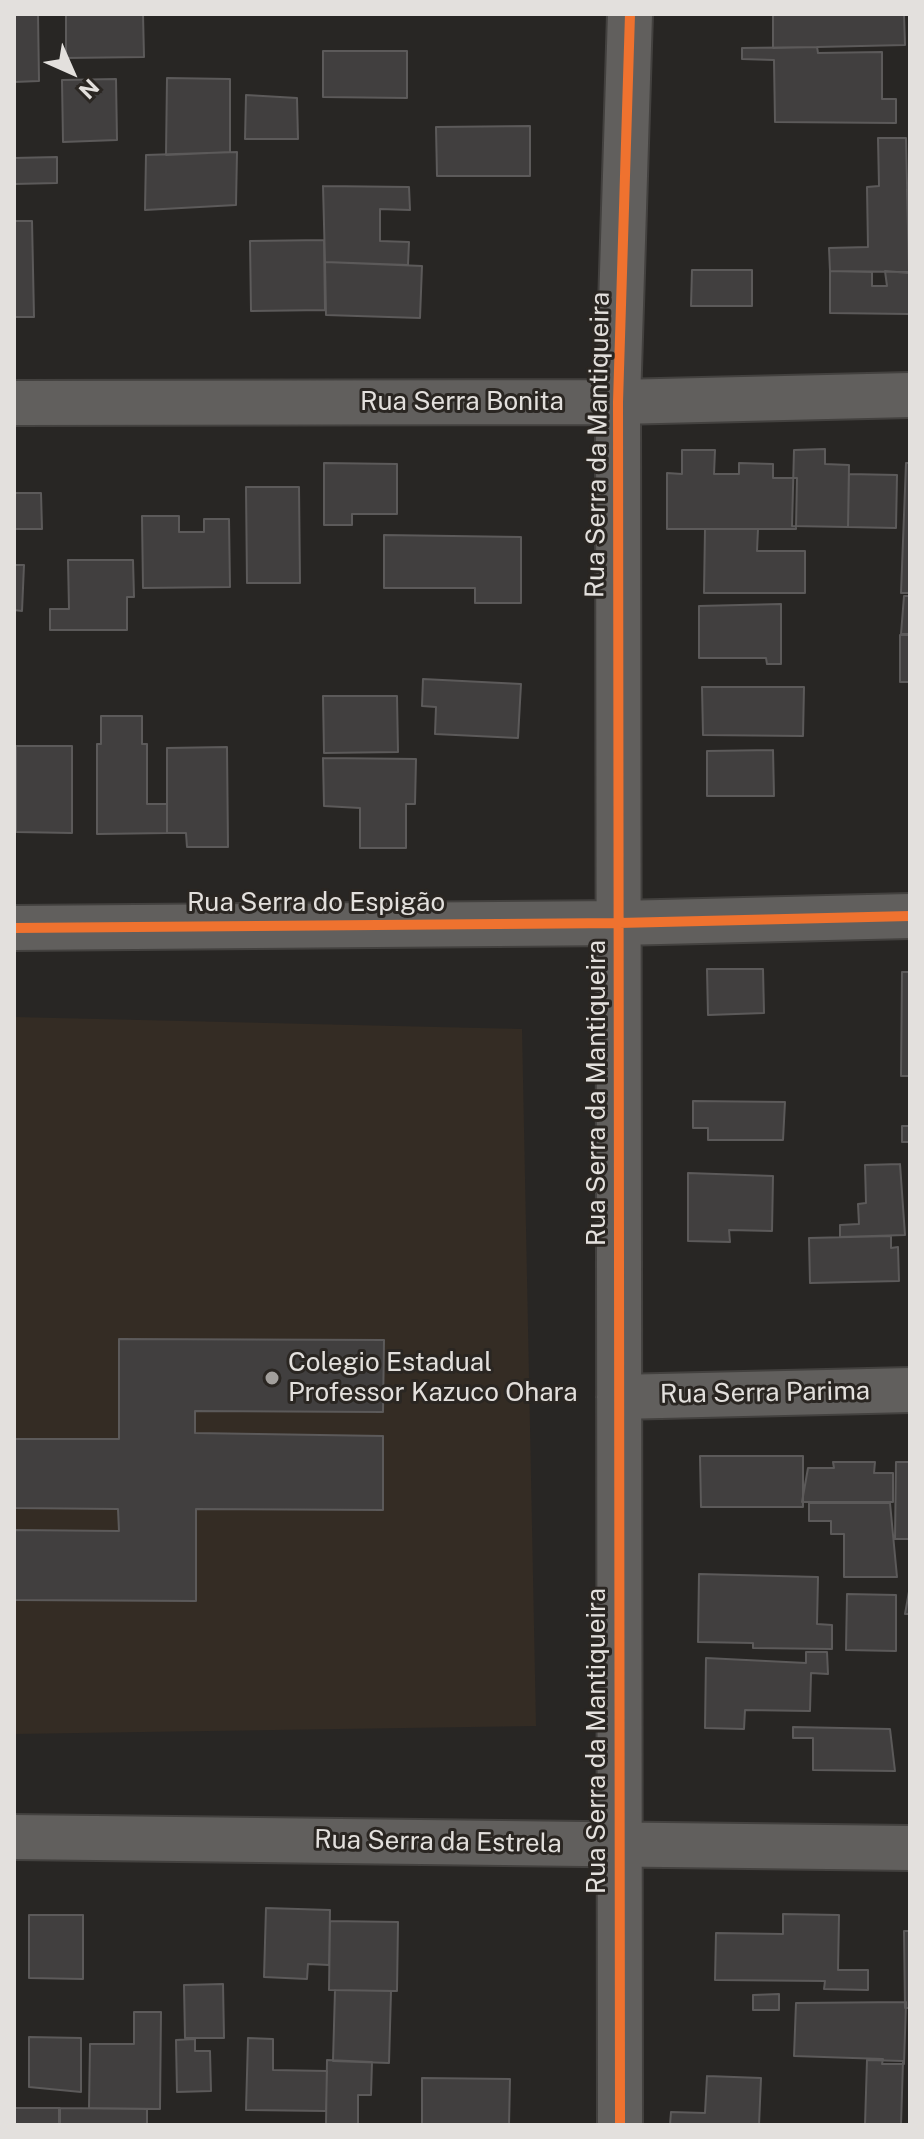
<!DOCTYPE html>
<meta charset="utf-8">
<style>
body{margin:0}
#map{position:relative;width:924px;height:2139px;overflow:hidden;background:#282624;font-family:"Public Sans",sans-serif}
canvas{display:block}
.frame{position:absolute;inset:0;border:16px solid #e3e0dd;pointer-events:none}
.north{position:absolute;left:32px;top:32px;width:80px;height:80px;-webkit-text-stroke:6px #2a2622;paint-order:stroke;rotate:135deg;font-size:22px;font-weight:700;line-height:32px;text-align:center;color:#e3e0dd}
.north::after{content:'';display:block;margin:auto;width:28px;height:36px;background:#e3e0dd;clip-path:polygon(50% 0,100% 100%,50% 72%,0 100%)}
</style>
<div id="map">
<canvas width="924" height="2139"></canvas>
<div class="frame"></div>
<div class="north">N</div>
</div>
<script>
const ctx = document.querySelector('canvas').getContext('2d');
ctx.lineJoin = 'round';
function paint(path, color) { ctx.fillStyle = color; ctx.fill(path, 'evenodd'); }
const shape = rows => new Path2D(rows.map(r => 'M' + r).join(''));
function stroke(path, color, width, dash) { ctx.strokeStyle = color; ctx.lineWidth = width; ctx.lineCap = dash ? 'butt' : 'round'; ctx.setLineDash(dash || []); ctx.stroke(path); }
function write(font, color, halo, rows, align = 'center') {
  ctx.font = font + ' "Public Sans",sans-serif'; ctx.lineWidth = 6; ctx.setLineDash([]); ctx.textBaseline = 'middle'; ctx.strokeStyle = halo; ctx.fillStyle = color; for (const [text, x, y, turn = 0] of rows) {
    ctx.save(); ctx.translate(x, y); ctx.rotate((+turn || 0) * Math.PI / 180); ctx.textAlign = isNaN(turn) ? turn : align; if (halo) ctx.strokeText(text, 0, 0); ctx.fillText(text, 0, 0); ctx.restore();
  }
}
const built = shape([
 [14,1017,522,1029,536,1726,14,1734]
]);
const building = shape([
 [14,14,38,14,39,81,14,82,14,14],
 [66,14,143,14,144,57,66,58,66,14],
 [773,14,904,14,905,45,773,48,773,14],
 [817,47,818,53,882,52,882,99,896,99,896,123,775,122,774,60,742,59,742,48,817,47],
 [323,51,407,51,407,98,323,97,323,51],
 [167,78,230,79,230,152,166,155,167,78],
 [116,79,117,140,63,142,62,80,116,79],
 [246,95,297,98,298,139,245,139,246,95],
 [530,126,530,176,437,176,436,127,530,126],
 [878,138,906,138,909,272,830,271,829,248,868,247,867,187,879,186,878,138],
 [237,152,236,205,145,210,146,155,237,152],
 [57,157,57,183,14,184,14,158,57,157],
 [323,186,409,187,410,210,380,209,380,241,409,242,408,265,325,262,323,186],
 [907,189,910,189,910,309,907,189],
 [14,221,32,221,34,317,14,317,14,221],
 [324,240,325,310,251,311,250,241,324,240],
 [325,262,422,266,420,318,326,315,325,262],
 [692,270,752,270,752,306,691,306,692,270],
 [830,271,872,272,872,286,887,286,885,271,909,273,909,314,830,313,830,271],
 [825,449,825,464,849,465,848,527,792,526,794,450,825,449],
 [682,450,715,450,714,474,739,474,739,463,773,464,773,478,797,478,796,529,667,529,667,473,682,474,682,450],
 [324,463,397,464,397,514,352,514,352,525,324,525,324,463],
 [906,463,910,463,910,593,901,593,906,463],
 [849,474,897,475,896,528,848,527,849,474],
 [246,487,299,487,300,583,247,583,246,487],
 [14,493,41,493,42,529,14,529,14,493],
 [142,516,179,516,179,532,204,532,204,519,229,519,230,587,143,588,142,516],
 [705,529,758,529,757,551,805,551,805,593,704,593,705,529],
 [384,535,521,537,521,603,475,603,475,588,384,588,384,535],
 [68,560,133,560,134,597,127,597,127,630,50,630,50,609,69,609,68,560],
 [14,565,24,565,22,611,14,610,14,565],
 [904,596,910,596,910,634,901,634,904,596],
 [781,604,781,664,767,664,766,658,699,658,699,606,781,604],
 [900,635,910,635,910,682,900,682,900,635],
 [423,679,521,684,518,738,435,734,436,707,422,706,423,679],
 [702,687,804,687,803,736,703,735,702,687],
 [323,696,397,696,398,752,324,753,323,696],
 [101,716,142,716,142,744,147,744,147,804,167,804,167,833,97,834,97,744,101,744,101,716],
 [16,746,72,746,72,833,16,832,16,746],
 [227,747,228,847,187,847,186,833,167,833,167,748,227,747],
 [773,750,774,796,707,796,707,751,773,750],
 [323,758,416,759,415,804,406,804,406,848,360,848,360,808,324,806,323,758],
 [707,969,763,969,764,1013,708,1015,707,969],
 [902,972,910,972,910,1076,901,1076,902,972],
 [693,1101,785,1102,783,1140,708,1140,708,1128,693,1128,693,1101],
 [902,1126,910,1126,910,1142,902,1142,902,1126],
 [900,1164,905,1235,840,1237,840,1225,859,1224,858,1204,866,1203,865,1165,900,1164],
 [688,1173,773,1176,772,1231,729,1230,730,1242,688,1241,688,1173],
 [891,1236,891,1248,898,1247,899,1281,810,1283,809,1238,891,1236],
 [119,1339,384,1340,383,1412,195,1411,195,1433,383,1436,383,1510,196,1509,196,1601,14,1600,14,1530,119,1531,118,1509,14,1508,14,1439,119,1439,119,1339],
 [700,1456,803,1456,803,1507,701,1507,700,1456],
 [833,1462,875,1462,874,1473,893,1473,893,1502,802,1502,808,1468,834,1468,833,1462],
 [896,1462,910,1462,910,1539,895,1539,896,1462],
 [809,1503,890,1503,897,1577,844,1577,844,1534,831,1534,831,1521,809,1521,809,1503],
 [699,1574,818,1577,817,1624,832,1625,832,1649,753,1648,753,1643,698,1642,699,1574],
 [910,1586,910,1614,905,1614,910,1586],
 [847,1594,896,1595,896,1651,846,1650,847,1594],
 [806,1652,827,1652,828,1674,811,1673,810,1711,745,1710,744,1729,705,1728,706,1658,806,1663,806,1652],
 [793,1727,890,1729,895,1771,813,1770,813,1738,793,1738,793,1727],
 [266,1908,330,1910,329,1965,308,1964,307,1979,264,1977,266,1908],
 [783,1914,839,1915,838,1970,868,1970,868,1990,824,1989,825,1981,715,1980,716,1933,783,1934,783,1914],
 [29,1915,83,1915,83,1979,29,1978,29,1915],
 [330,1921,398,1922,397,1991,329,1990,330,1921],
 [904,1931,910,1931,910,2008,905,2008,904,1931],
 [223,1984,224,2038,185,2038,184,1985,223,1984],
 [335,1990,391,1991,389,2063,333,2061,335,1990],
 [779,1994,779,2010,753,2010,753,1995,779,1994],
 [906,2002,904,2064,882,2064,883,2059,794,2056,796,2003,906,2002],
 [134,2012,161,2012,160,2109,89,2108,90,2044,134,2044,134,2012],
 [29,2037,81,2038,81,2092,29,2087,29,2037],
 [248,2038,273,2039,273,2070,327,2071,326,2111,246,2110,248,2038],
 [195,2039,195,2051,210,2051,211,2091,177,2092,176,2040,195,2039],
 [327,2060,372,2062,371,2095,358,2095,358,2125,326,2125,327,2060],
 [867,2060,903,2061,901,2125,865,2125,867,2060],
 [707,2076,761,2078,759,2125,670,2125,671,2112,705,2113,707,2076],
 [422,2078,510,2079,509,2125,422,2125,422,2078],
 [14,2108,60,2108,60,2125,14,2125,14,2108],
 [59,2108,147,2109,147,2125,59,2125,59,2108]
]);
const minor = shape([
 [14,403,618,402,910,395],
 [14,928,619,923,910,916],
 [619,1397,910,1390],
 [14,1837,910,1848],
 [620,2125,618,402,630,14]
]);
const cycleway = shape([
 [14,928,619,923,910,916],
 [620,2125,618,402,630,14]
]);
const markers = [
 [272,1378,8,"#a29f9c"]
];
const streetNames = [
 ["Rua Serra Bonita",462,402],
 ["Rua Serra da Mantiqueira",598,445,-89],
 ["Rua Serra do Espigão",316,903],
 ["Rua Serra da Mantiqueira",597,1093,-90],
 ["Rua Serra Parima",765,1393,-1],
 ["Rua Serra da Mantiqueira",597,1741,-90],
 ["Rua Serra da Estrela",438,1842,1]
];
const poiNames = [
 ["Colegio Estadual",288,1363],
 ["Professor Kazuco Ohara",288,1393]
];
paint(built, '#342c24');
paint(building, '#413f3f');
stroke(building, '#5c5a5a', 2);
stroke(minor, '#43413f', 48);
stroke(minor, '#615f5d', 44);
stroke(cycleway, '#ef722f', 10);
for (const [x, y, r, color] of markers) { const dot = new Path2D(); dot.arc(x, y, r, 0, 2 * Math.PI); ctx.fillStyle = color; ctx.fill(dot); stroke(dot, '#2a2622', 3); }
write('26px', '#e3e0dd', '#2a2622', streetNames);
write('26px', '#e3e0dd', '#2a2622', poiNames, 'left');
</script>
